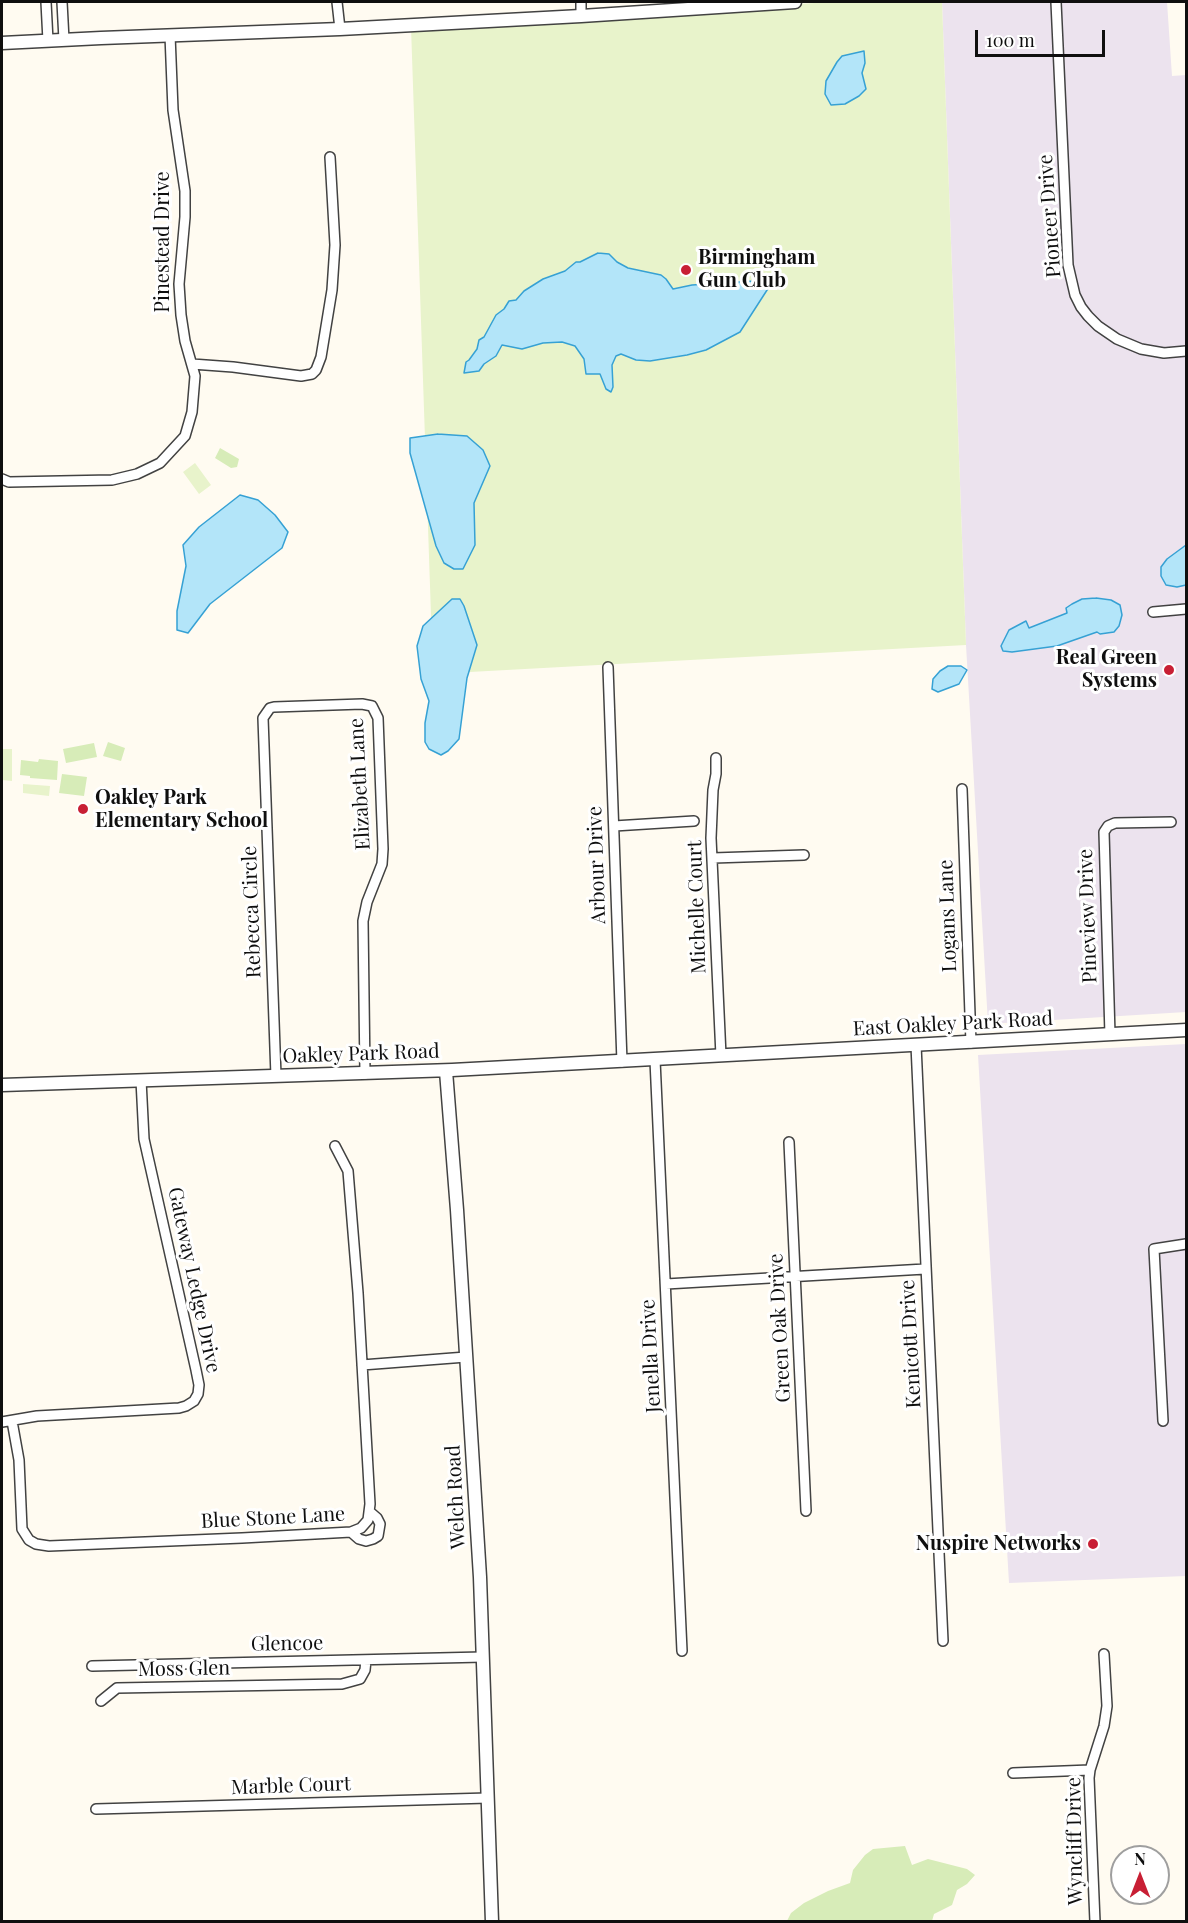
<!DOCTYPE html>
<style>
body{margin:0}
#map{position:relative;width:1188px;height:1923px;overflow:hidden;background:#fffbf1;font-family:"Playfair Display",serif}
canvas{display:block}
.frame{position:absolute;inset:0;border:3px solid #0f0f0f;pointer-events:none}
.north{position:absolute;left:1110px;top:1845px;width:60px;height:60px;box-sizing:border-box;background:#fff;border:2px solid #9f9f9f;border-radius:50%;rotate:0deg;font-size:16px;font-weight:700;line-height:24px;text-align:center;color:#0f0f0f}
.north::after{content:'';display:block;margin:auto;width:21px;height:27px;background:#c81f34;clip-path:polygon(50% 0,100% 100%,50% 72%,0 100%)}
.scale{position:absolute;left:975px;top:30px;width:130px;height:27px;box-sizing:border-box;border:3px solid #0f0f0f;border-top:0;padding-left:8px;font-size:18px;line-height:21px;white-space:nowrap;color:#0f0f0f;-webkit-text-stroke:4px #fff;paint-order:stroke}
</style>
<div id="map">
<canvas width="1188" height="1923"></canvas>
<div class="frame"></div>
<div class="north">N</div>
<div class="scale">100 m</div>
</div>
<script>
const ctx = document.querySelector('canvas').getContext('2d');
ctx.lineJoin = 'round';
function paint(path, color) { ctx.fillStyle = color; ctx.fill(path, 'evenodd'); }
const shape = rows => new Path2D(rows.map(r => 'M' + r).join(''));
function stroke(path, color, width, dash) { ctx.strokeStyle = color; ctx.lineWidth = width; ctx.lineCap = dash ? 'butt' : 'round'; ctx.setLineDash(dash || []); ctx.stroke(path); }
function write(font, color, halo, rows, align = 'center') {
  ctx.font = font + ' "Playfair Display",serif'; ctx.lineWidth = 6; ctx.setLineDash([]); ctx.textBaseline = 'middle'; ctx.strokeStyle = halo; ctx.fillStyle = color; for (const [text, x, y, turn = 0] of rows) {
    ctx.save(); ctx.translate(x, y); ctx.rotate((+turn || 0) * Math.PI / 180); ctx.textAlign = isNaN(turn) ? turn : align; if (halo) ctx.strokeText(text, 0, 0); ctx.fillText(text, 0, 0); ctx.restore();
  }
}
const industrial = shape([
 [942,2,1167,2,1172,76,1186,75,1186,1012,988,1024,966,645],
 [1186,1044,1186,1576,1009,1583,978,1055]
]);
const green = shape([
 [220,448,239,459,237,467,231,468,215,458],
 [108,742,125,748,121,761,103,756],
 [94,743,97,757,66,763,63,749],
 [39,759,58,761,57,780,30,778,30,776,20,775,21,760,38,762],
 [62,774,87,777,84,796,59,793],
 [905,1846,912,1865,928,1859,967,1869,975,1875,967,1884,957,1890,952,1905,934,1914,932,1921,787,1921,791,1913,804,1903,828,1891,850,1883,853,1870,865,1855,873,1849]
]);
const pitch = shape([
 [831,2,942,2,966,645,433,674,411,27],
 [195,463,211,485,199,494,183,472],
 [2,749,12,749,12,781,2,780],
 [23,784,50,786,49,796,23,793]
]);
const water = shape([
 [864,51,865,63,862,73,866,89,859,96,845,104,831,105,825,94,826,81,837,62,842,56,864,51],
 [598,253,609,254,617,262,628,268,661,275,666,279,673,289,692,285,754,281,766,282,769,287,740,332,706,350,687,355,650,361,636,360,621,354,616,356,612,365,613,387,611,392,606,389,600,374,586,374,584,359,575,346,562,342,543,343,522,349,502,345,496,356,484,364,479,371,464,373,466,362,469,360,477,349,479,340,484,337,496,315,504,309,509,301,516,300,524,291,543,279,565,271,576,262,580,262,598,253],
 [438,434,467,436,483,450,490,466,474,503,475,545,463,569,454,569,444,563,436,546,410,453,410,438,438,434],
 [240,495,258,500,275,515,288,532,282,548,210,604,188,633,177,630,177,611,186,566,183,545,199,527,240,495],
 [1186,545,1186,585,1177,587,1166,585,1161,576,1161,567,1167,559,1186,545],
 [1096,598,1111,600,1120,605,1122,615,1119,626,1114,632,1100,634,1097,632,1057,646,1012,652,1003,651,1001,646,1009,630,1026,621,1029,628,1067,613,1066,608,1072,604,1082,599,1096,598],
 [452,599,460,599,464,606,477,645,467,678,459,739,448,751,441,755,429,749,425,742,425,723,429,701,421,679,417,646,423,626,452,599],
 [948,666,961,666,967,670,959,684,938,692,932,689,933,679,940,671,948,666]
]);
const minor = shape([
 [46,2,48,41],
 [62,2,64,40],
 [337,2,340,29],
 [581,2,581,16],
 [1056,2,1068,265,1075,295,1081,307,1088,316,1098,326,1117,339,1141,349,1164,353,1186,351],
 [192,364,233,367,301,376,312,374,316,370,321,357,332,290,335,245,330,157],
 [2,479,9,482,112,480,137,474,160,463,185,436,192,412,195,376,185,341,181,315,179,284,185,217,185,191,173,110,170,35],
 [1153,612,1186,609],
 [608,667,622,1062],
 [716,758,716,774,713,790,711,838,721,1056],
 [962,789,971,1043],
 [614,826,694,821],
 [713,858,804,855],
 [1110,1035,1104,832,1108,826,1115,823,1171,822],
 [916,1045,943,1641],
 [655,1060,682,1651],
 [276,1076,263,718,270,708,274,707,362,704,372,706,378,718,383,849,382,864,367,902,363,921,365,1074],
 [789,1142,806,1511],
 [666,1284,925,1269],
 [362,1365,466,1357],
 [12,1421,19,1460,22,1529,29,1540,36,1544,49,1546,242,1538,351,1532,361,1528,368,1520,370,1504,358,1293,348,1171,335,1146],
 [1163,1421,1154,1249,1186,1244],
 [2,1422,37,1416,179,1408,186,1406,194,1401,198,1394,199,1385,196,1370,144,1139,141,1080],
 [351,1532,359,1539,366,1541,373,1539,378,1536,380,1524,377,1518,370,1512],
 [92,1666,483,1657],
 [101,1701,117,1688,342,1684,360,1679,365,1670,366,1660],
 [1013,1773,1090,1770],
 [96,1809,488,1798],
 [1095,1922,1089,1778,1090,1770,1104,1726,1107,1706,1104,1654]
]);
const tertiary = shape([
 [2,43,101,38,340,29,581,16,795,2],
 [446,1071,457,1210,480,1577,492,1922],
 [2,1085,452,1070,1186,1030]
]);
const markers = [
 [686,270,6,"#c81f34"],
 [1169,670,6,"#c81f34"],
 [83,809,6,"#c81f34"],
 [1093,1544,6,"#c81f34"]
];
const streetNames = [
 ["Pioneer Drive",1050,216,-94],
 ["Pinestead Drive",163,242,-90],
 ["Elizabeth Lane",360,784,-93],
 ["Arbour Drive",597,865,-92],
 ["Michelle Court",697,907,-92],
 ["Rebecca Circle",252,912,-92],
 ["Logans Lane",948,916,-92],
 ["Pineview Drive",1088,916,-92],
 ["East Oakley Park Road",953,1024,-3],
 ["Oakley Park Road",361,1054,-2],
 ["Gateway Ledge Drive",194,1280,78],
 ["Green Oak Drive",780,1328,-93],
 ["Kenicott Drive",911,1344,-93],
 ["Jenella Drive",651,1356,-93],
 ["Welch Road",456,1497,-93],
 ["Blue Stone Lane",273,1518,-3],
 ["Glencoe",287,1644,-1],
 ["Moss Glen",184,1669,-1],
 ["Marble Court",291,1786,-2],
 ["Wyncliff Drive",1075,1841,-91]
];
const poiNames = [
 ["Birmingham",698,258],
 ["Gun Club",698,281],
 ["Real Green",1157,658,"right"],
 ["Systems",1157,681,"right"],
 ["Oakley Park",95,798],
 ["Elementary School",95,821],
 ["Nuspire Networks",1081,1544,"right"]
];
paint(industrial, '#ece3ee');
paint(green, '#d7ecb8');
paint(pitch, '#e8f3cb');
paint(water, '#b3e5f9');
stroke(water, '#36a1d4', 1.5);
stroke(minor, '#424242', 12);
stroke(tertiary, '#424242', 15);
stroke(minor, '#fff', 9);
stroke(tertiary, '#fff', 12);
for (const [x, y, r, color] of markers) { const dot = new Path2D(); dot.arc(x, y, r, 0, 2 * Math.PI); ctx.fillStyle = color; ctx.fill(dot); stroke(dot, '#fff', 2); }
write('20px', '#0f0f0f', '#fff', streetNames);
write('bold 20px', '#0f0f0f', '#fff', poiNames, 'left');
</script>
